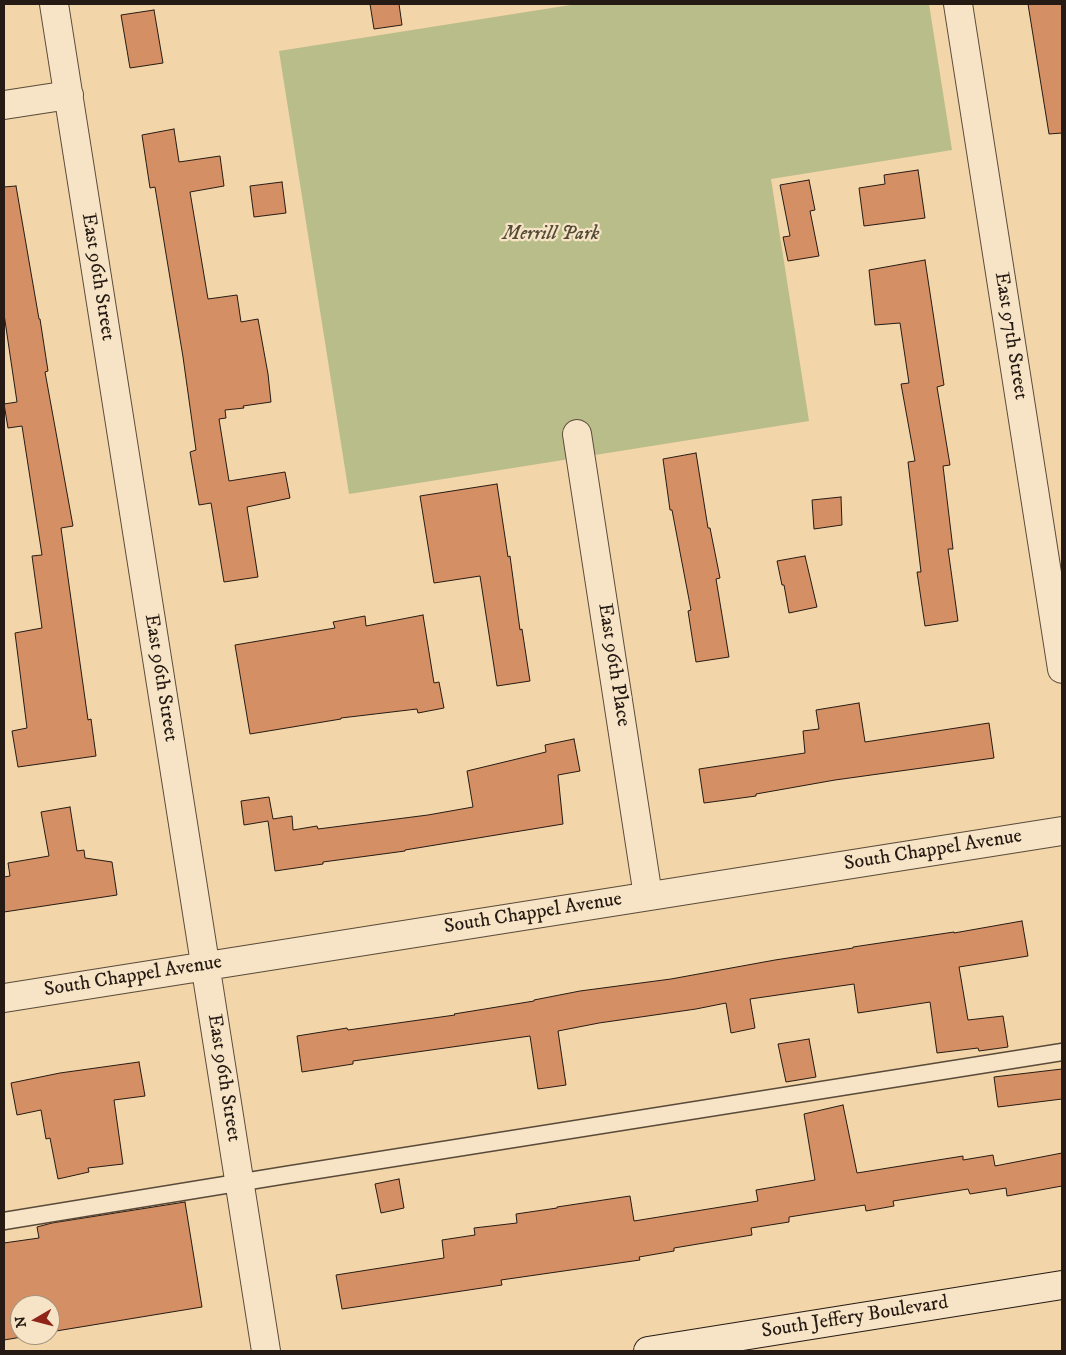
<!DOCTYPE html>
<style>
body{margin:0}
#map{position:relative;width:1066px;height:1355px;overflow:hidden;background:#f2d5a8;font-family:"IM FELL DW Pica",serif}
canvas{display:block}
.frame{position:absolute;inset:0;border:5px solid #261b14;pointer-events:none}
.north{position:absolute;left:10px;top:1295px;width:50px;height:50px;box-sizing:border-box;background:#f7e4c6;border:1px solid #a3947f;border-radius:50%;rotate:262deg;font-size:14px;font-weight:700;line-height:20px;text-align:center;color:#261b14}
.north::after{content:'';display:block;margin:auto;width:18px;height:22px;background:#8f2418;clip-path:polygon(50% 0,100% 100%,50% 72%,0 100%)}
</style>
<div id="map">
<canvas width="1066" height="1355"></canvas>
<div class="frame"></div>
<div class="north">N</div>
</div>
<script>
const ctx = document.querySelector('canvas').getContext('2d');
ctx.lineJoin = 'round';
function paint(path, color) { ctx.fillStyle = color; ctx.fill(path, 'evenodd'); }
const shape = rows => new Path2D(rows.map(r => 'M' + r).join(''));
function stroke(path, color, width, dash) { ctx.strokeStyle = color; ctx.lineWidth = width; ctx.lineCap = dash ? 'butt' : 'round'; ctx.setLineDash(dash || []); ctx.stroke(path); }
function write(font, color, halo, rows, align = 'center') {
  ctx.font = font + ' "IM FELL DW Pica",serif'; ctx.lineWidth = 4.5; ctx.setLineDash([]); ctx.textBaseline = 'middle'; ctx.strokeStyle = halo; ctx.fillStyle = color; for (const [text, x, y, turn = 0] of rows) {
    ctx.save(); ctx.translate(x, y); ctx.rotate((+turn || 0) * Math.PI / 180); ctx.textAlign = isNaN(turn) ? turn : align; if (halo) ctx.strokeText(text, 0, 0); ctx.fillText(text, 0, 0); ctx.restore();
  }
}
const green = shape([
 [577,4,929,4,952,150,771,179,809,421,349,494,279,51]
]);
const building = shape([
 [370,4,399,4,402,25,374,29,370,4],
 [1028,4,1062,4,1062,133,1049,134,1028,4],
 [154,10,163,63,130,68,121,15,154,10],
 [174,129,179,162,220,156,224,186,190,192,208,299,237,295,241,322,258,319,268,374,271,402,243,406,244,408,225,410,226,418,219,419,229,481,285,472,290,498,247,507,258,577,224,582,211,503,199,505,190,452,196,450,183,357,155,187,150,188,142,135,174,129],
 [918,170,925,218,864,226,859,188,885,184,884,175,918,170],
 [809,180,815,210,810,211,819,256,788,261,783,237,790,236,780,185,809,180],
 [282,182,286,213,254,217,250,186,282,182],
 [16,186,39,319,40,319,48,371,45,372,73,526,61,528,88,720,91,719,96,756,18,767,12,731,27,728,15,633,42,628,32,556,42,555,22,426,8,428,4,404,17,402,4,314,4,187,16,186],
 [925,260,944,385,937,387,950,465,943,466,953,549,948,549,958,621,925,626,917,572,921,572,908,462,915,461,901,384,909,383,900,323,875,325,869,270,925,260],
 [696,453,708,528,710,528,720,578,716,579,729,657,696,662,688,611,691,610,672,510,670,510,663,459,696,453],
 [497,484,508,557,510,556,520,630,522,629,530,681,497,686,480,576,434,583,420,496,497,484],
 [841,497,842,525,814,529,812,500,841,497],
 [805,556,817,607,789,613,784,585,782,585,777,561,805,556],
 [423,615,434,683,439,682,444,708,418,713,417,709,341,718,341,719,250,734,235,645,335,628,333,622,365,616,366,626,423,615],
 [859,703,865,742,989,723,994,758,835,780,756,794,756,796,704,803,699,769,805,753,803,731,819,729,816,710,859,703],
 [574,739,580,771,558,775,563,824,405,850,405,851,323,862,323,864,275,871,268,821,244,825,241,801,269,797,273,819,292,816,293,830,317,826,318,829,428,815,473,807,467,771,546,752,545,745,574,739],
 [70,807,77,851,84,850,85,858,112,862,117,895,4,912,4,877,10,876,8,863,49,856,41,812,70,807],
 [1022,921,1028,956,959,967,968,1020,1003,1016,1008,1047,979,1051,978,1048,937,1053,930,1002,858,1013,854,984,750,999,755,1028,731,1033,726,1003,696,1009,599,1023,558,1031,566,1085,538,1089,530,1036,353,1061,353,1064,302,1072,297,1036,347,1028,348,1030,455,1015,454,1014,534,1001,534,1000,580,991,671,979,775,960,853,948,853,947,954,932,954,933,1022,921],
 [809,1039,816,1077,786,1082,778,1044,809,1039],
 [139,1062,145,1096,114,1100,123,1164,88,1168,89,1172,58,1179,50,1138,46,1139,41,1110,17,1115,11,1083,60,1073,139,1062],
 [1062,1069,1062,1099,998,1107,994,1077,1062,1069],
 [843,1105,857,1173,963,1156,963,1160,993,1155,995,1166,1062,1153,1062,1186,1007,1196,1006,1188,970,1194,968,1189,893,1201,894,1206,866,1211,865,1205,789,1217,789,1222,751,1228,752,1235,674,1248,674,1251,639,1257,640,1260,501,1280,502,1285,342,1309,336,1275,444,1258,442,1240,475,1235,474,1228,517,1223,516,1214,557,1208,557,1207,630,1196,634,1221,758,1201,756,1190,815,1180,804,1114,843,1105],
 [399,1179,404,1208,381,1213,375,1184,399,1179],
 [185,1202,202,1307,50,1332,50,1305,20,1305,20,1335,34,1335,4,1340,4,1243,39,1238,37,1227,52,1223,185,1202]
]);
const service = shape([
 [4,1221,286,1175,1062,1052]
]);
const minor = shape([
 [54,4,266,1351],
 [958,4,1062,669],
 [4,105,69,95],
 [577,434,648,896],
 [4,998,1062,831]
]);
const secondary = shape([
 [648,1351,1062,1285]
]);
const parkNames = [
 ["Merrill Park",551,235]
];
const streetNames = [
 ["East 96th Street",97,277,81],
 ["East 97th Street",1010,336,81],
 ["East 96th Place",613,665,81],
 ["East 96th Street",160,678,81],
 ["South Chappel Avenue",933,851,-9],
 ["South Chappel Avenue",533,914,-9],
 ["South Chappel Avenue",133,977,-9],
 ["East 96th Street",223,1078,81],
 ["South Jeffery Boulevard",855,1318,-9]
];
paint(green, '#b9bd89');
paint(building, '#d48f64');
stroke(building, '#261b14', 1);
stroke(service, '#594a39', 19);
stroke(minor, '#594a39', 30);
stroke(secondary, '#261b14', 30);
stroke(service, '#f7e4c6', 16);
stroke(minor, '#f7e4c6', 28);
stroke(secondary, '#f7e4c6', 28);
write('italic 20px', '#524c37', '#f7e4c6', parkNames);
write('20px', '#261b14', '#f7e4c6', streetNames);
</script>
